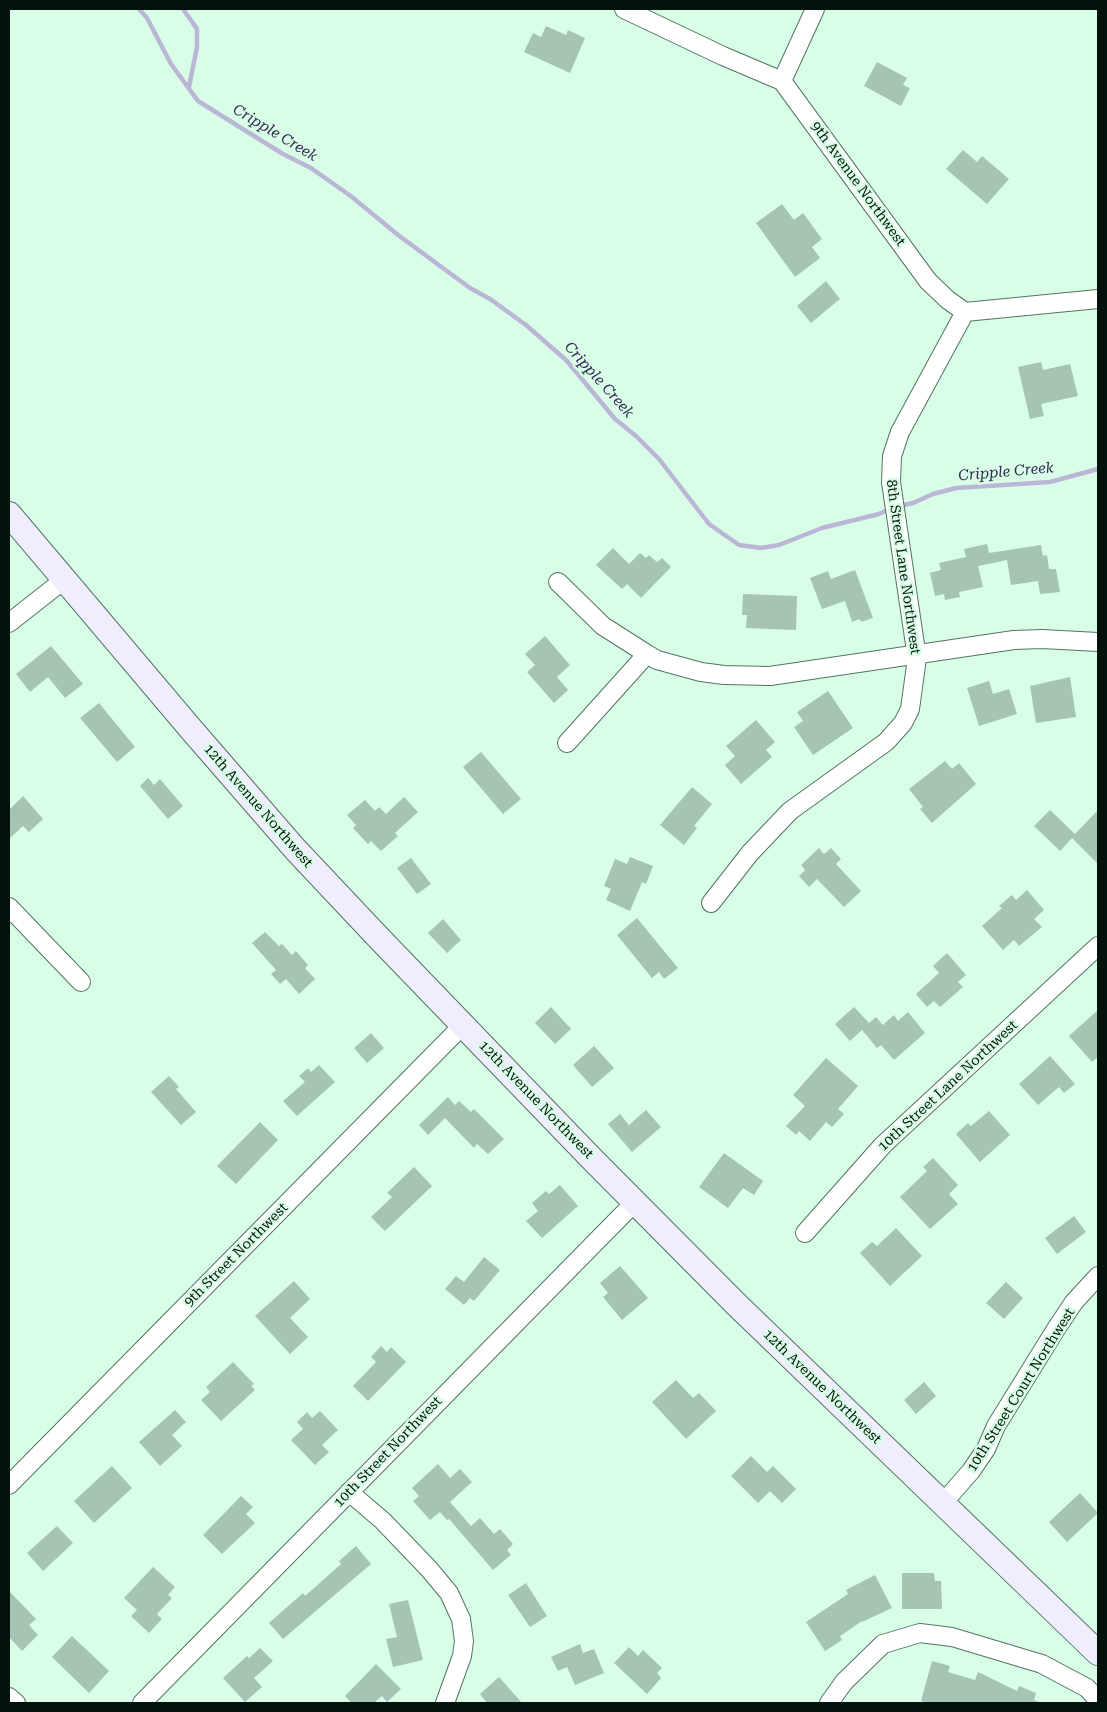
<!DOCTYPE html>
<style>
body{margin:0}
#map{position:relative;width:1107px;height:1712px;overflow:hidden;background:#d9fee7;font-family:"Roboto Serif",serif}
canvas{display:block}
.frame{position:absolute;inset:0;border:10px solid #05120b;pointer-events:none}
</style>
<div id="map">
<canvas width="1107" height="1712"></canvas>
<div class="frame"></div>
</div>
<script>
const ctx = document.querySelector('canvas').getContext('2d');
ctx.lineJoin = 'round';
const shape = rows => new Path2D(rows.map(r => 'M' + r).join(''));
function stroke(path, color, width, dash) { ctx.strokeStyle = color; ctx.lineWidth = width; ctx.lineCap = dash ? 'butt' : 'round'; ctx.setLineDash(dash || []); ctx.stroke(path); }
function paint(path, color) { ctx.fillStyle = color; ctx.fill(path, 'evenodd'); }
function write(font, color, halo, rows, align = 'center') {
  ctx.font = font + ' "Roboto Serif",serif'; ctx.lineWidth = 5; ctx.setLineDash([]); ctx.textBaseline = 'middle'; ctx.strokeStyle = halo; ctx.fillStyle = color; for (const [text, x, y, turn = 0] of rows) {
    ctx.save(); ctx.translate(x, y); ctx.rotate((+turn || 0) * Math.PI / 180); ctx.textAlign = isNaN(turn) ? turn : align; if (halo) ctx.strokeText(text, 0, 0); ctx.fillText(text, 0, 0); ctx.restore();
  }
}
const stream = shape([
 [139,9,147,18,171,64,198,101,283,154,311,168,352,197,398,235,470,288,490,299,526,325,567,361,615,419,636,436,659,459,709,524,739,545,761,548,779,545,822,528,879,514,890,509],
 [183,9,197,29,197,47,189,87],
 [900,506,913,503,933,494,956,488,1050,482,1098,469]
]);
const building = shape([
 [546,26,566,35,568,30,585,38,570,73,524,52,533,33,541,37],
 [877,62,907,78,903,85,910,88,901,106,864,86],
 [963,150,977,162,982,156,1009,179,987,204,946,169],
 [782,204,794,220,803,213,822,239,812,247,820,258,795,277,756,223],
 [826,281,840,299,811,323,797,306],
 [1041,362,1043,370,1070,364,1078,396,1041,404,1044,416,1030,419,1018,367],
 [987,544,989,553,1041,545,1043,556,1047,555,1049,569,1056,569,1060,592,1040,594,1038,581,1011,585,1007,560,978,566,983,587,959,592,960,597,945,600,944,594,935,596,930,573,941,570,939,563,966,557,964,549],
 [613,548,629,564,640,553,646,558,649,555,657,562,662,558,671,567,641,598,627,584,622,589,596,565],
 [855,570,873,618,861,622,860,619,852,622,845,601,822,609,810,578,828,571,831,579],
 [743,594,797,596,796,630,746,628,747,615,742,615],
 [545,636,570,665,557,677,568,690,554,703,527,672,535,665,525,654],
 [51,646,83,684,65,698,48,677,30,692,16,674],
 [1070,677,1076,717,1036,723,1030,686],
 [989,681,993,694,1009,689,1017,714,979,726,967,688],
 [828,691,853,728,813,755,794,727,803,721,797,712],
 [99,703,135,747,117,762,80,718],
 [756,720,775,742,766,750,772,757,741,784,725,765,735,756,726,746],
 [481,752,521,799,503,814,463,767],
 [945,761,952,769,959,763,976,784,932,823,920,809,923,807,909,789],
 [148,778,154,785,160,779,183,806,168,819,140,786],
 [692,787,712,804,694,826,697,828,684,845,660,825],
 [23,796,43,819,29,832,23,826,9,839,9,810],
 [404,797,418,812,395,833,398,836,381,851,371,841,368,844,353,828,356,825,347,815,365,800,375,811,379,807,386,814],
 [1050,810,1075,834,1098,810,1098,864,1072,838,1060,851,1034,826],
 [819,848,824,854,831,848,841,859,836,864,861,891,844,907,817,879,809,887,799,876,805,870,801,865],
 [630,857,653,866,646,884,642,882,630,911,606,900,611,889,604,886,615,859,627,864],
 [411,858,431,884,417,894,397,868],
 [1027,890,1044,910,1034,919,1042,927,1019,946,1014,940,1003,950,982,926,1002,908,999,906,1012,895,1016,900],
 [637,918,678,968,664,979,659,972,652,978,617,935],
 [443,919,461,940,447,953,428,933],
 [265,932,279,946,282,944,292,955,296,951,308,965,305,968,315,979,299,994,286,979,280,984,271,974,276,970,252,943],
 [947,953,966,975,958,982,963,987,940,1007,934,1001,927,1007,916,994,939,973,933,966],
 [551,1007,571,1029,555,1044,535,1023],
 [854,1007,869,1023,876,1017,883,1025,894,1015,898,1021,908,1012,925,1033,894,1060,881,1045,877,1048,862,1030,850,1041,835,1024],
 [1098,1010,1098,1057,1092,1062,1069,1036],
 [371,1033,384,1048,367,1063,354,1048],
 [594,1046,614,1068,592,1087,573,1065],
 [1050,1056,1075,1084,1064,1093,1059,1087,1038,1105,1019,1084],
 [826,1058,858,1086,838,1109,844,1114,832,1127,826,1122,810,1141,799,1131,796,1135,786,1126,805,1106,793,1095],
 [319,1065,335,1082,297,1116,283,1101,305,1082,299,1076,308,1068,311,1072],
 [169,1076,179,1087,176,1089,196,1112,181,1125,151,1092],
 [448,1097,455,1105,459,1101,471,1112,474,1109,504,1139,488,1154,477,1144,474,1148,445,1118,428,1135,419,1125],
 [646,1110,661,1127,632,1152,608,1124,620,1114,629,1125],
 [989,1111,1010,1135,980,1162,956,1134,968,1123,971,1126],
 [260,1122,278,1140,236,1184,217,1166],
 [724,1153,763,1181,754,1195,743,1188,728,1208,699,1187],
 [933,1158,958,1185,949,1194,958,1204,930,1229,900,1197,927,1171,923,1167],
 [414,1167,432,1186,385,1231,371,1217,392,1197,387,1193],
 [560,1185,578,1206,542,1238,526,1221,538,1211,532,1203,546,1191,549,1194],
 [1074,1216,1086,1232,1057,1254,1045,1238],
 [896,1228,922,1256,890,1286,860,1253,872,1242,877,1246],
 [484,1257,500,1270,474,1301,470,1298,464,1305,445,1289,456,1276,464,1282],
 [620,1266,648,1298,622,1320,603,1297,608,1293,600,1283],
 [294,1281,310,1299,290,1318,308,1337,290,1354,255,1316],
 [1006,1282,1023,1298,1004,1319,986,1303],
 [381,1346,387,1352,391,1347,406,1362,368,1401,353,1386,376,1362,371,1357],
 [233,1362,254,1384,251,1386,255,1390,221,1421,201,1400,210,1392,206,1387],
 [676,1380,693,1398,699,1393,716,1411,686,1439,652,1402],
 [924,1382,936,1396,916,1414,904,1400],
 [175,1410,186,1422,172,1435,182,1446,160,1466,139,1442],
 [320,1411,338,1430,322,1445,329,1452,315,1465,291,1440,303,1429,297,1422,307,1412,312,1418],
 [751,1456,767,1472,773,1466,796,1489,782,1503,770,1491,758,1503,731,1476],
 [438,1464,450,1478,460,1469,472,1482,450,1502,471,1526,480,1518,494,1534,500,1529,513,1544,507,1550,511,1555,493,1570,449,1519,447,1520,440,1512,430,1520,413,1501,419,1496,412,1488],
 [112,1466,132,1488,94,1523,74,1501],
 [1080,1493,1098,1513,1067,1542,1049,1522],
 [241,1496,253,1507,246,1514,255,1523,222,1554,203,1535],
 [57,1526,73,1543,43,1571,27,1553],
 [356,1546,371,1564,283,1639,269,1623,303,1593,305,1596,341,1564,339,1561],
 [153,1567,175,1587,168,1595,172,1598,157,1614,162,1619,149,1633,131,1616,137,1610,124,1598],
 [902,1573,934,1573,935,1581,941,1581,942,1609,902,1609],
 [875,1575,892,1608,862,1622,862,1621,840,1636,842,1640,825,1651,806,1622,848,1594,846,1590],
 [526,1583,547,1616,530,1627,508,1595],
 [9,1591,36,1619,29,1625,38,1635,22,1651,9,1637],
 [408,1600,423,1660,393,1667,386,1639,397,1637,389,1604],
 [72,1636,109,1671,89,1693,52,1657],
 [580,1644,583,1653,594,1649,604,1673,575,1685,567,1667,558,1671,551,1657],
 [629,1647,638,1656,643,1650,662,1668,657,1673,661,1678,647,1694,614,1663],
 [260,1648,273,1661,254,1678,262,1687,245,1702,223,1678,247,1656,249,1658],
 [932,1661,950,1666,948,1672,975,1680,978,1672,1017,1691,1019,1686,1036,1693,1034,1700,1041,1703,929,1703,921,1701],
 [376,1664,401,1689,387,1702,382,1696,374,1703,352,1703,345,1696],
 [499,1677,522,1703,487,1703,480,1694]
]);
const minor = shape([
 [624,9,723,56,782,81,928,281,948,300,965,312,1098,299],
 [782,81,815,9],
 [558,582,603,626,647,654,657,660,701,672,724,675,770,676,1014,640,1042,639,1098,642],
 [9,623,65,579],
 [567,743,647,654],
 [711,903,750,853,790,811,886,742,903,723,910,709,917,658,891,482,892,456,900,432,965,312],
 [9,907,81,982],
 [805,1233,883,1145,1098,946],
 [9,1485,463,1025],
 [349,1492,383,1521,429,1569,449,1593,461,1619,464,1641,462,1656,445,1703],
 [943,1503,971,1471,986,1449,996,1426,1056,1329,1074,1302,1098,1276],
 [9,1697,16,1703],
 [142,1703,635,1202],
 [829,1703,844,1682,883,1644,920,1633,952,1637,1042,1664,1087,1688,1098,1700]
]);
const secondary = shape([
 [9,514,190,728,295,849,376,935,591,1158,737,1305,1098,1653]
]);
const streetNames = [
 ["9th Avenue Northwest",858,184,54],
 ["8th Street Lane Northwest",903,567,82],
 ["12th Avenue Northwest",258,806,49],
 ["10th Street Lane Northwest",948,1086,-43],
 ["12th Avenue Northwest",536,1100,46],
 ["9th Street Northwest",236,1255,-45],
 ["12th Avenue Northwest",822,1387,44],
 ["10th Street Court Northwest",1021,1390,-58],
 ["10th Street Northwest",388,1452,-46]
];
const waterNames = [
 ["Cripple Creek",275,133,31],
 ["Cripple Creek",599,380,48],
 ["Cripple Creek",1006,472,-5]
];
stroke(stream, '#bab6d5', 4.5);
paint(building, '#a5c5b2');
stroke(minor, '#537460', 20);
stroke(secondary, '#537460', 26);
stroke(minor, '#fff', 18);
stroke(secondary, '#f0eefe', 24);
write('14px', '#05120b', '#d9fee7', streetNames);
write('italic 15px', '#312851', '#d9fee7', waterNames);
</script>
